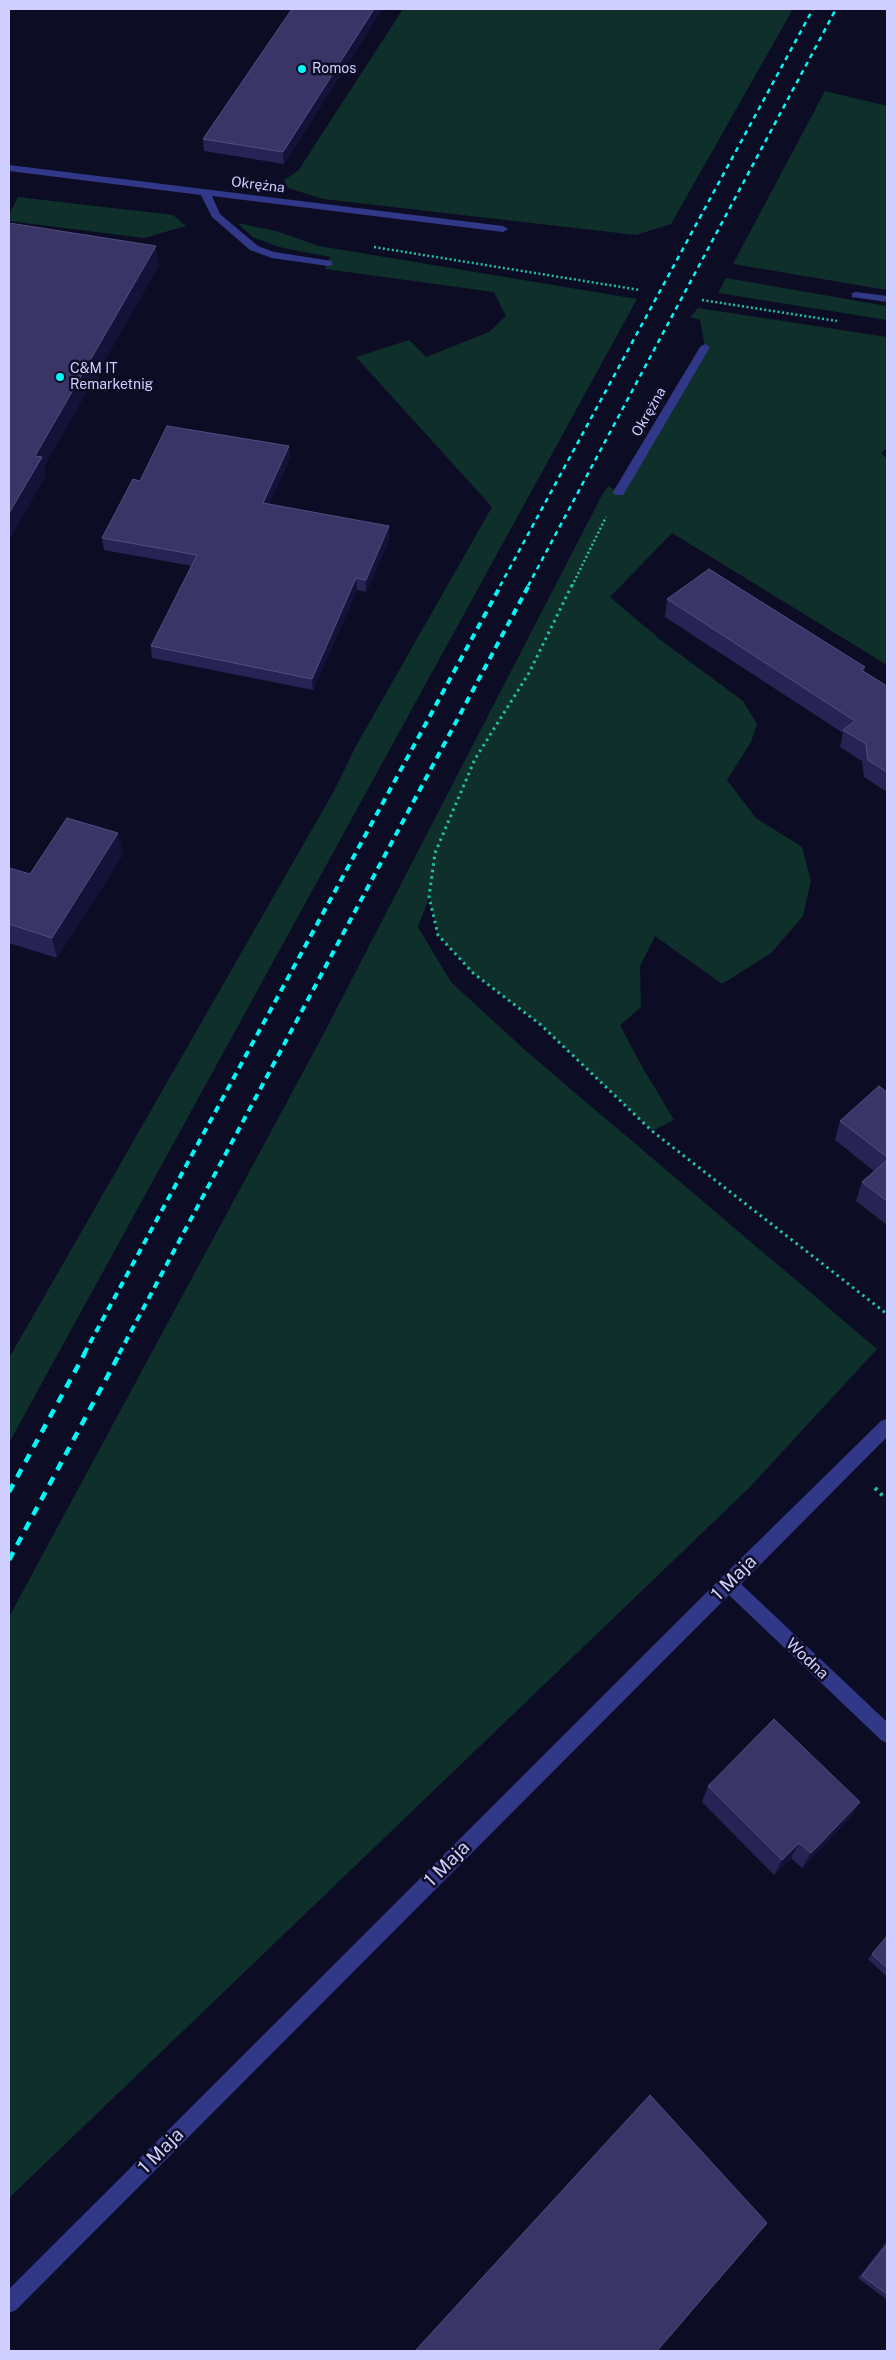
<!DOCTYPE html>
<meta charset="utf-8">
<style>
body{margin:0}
#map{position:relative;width:896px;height:2360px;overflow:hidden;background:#0d0c25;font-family:"Public Sans",sans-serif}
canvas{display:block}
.frame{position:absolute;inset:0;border:10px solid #d0cfff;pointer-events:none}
</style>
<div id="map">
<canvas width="896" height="2360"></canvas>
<div class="frame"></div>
</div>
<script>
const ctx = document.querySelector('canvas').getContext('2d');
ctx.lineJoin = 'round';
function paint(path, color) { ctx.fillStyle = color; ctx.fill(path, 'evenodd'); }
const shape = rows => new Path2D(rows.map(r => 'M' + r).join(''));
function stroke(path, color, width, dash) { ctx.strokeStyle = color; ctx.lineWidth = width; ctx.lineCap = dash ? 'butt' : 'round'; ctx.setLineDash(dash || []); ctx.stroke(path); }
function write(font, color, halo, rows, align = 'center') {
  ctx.font = font + ' "Public Sans",sans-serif'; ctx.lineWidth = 5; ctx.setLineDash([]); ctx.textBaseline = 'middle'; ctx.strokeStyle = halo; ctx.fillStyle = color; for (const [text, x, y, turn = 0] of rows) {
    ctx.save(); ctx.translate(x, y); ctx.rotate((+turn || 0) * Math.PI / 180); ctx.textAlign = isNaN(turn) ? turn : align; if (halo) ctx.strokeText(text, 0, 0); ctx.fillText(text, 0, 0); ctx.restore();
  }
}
const green = shape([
 [403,9,793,9,671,224,636,235,323,199,288,188,284,180,298,171],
 [825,91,887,106,887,290,733,264],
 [18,197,173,215,186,226,144,238,9,221,9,215],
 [237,223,276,231,319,246,637,299,9,1443,9,1358,334,791,356,746,492,507,356,357,409,340,426,357,489,332,506,316,494,292,325,269,330,257,279,247,253,237],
 [726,278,887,306,887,320,718,293],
 [698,308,887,337,887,448,881,453,887,459,887,665,672,533,610,597,662,641,743,701,757,724,751,742,727,780,756,818,802,847,811,881,803,916,771,953,722,984,655,936,640,966,641,1007,620,1025,640,1063,674,1120,652,1131,541,1025,473,973,438,935,429,898,418,927,451,982,526,1051,877,1349,749,1488,9,2198,9,1617,322,1037,601,497,608,486,619,492,705,347,700,320,690,317]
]);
const pathFar2 = shape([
 [374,247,640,290],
 [702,300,837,321],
 [572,586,606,517]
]);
const pathFar1 = shape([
 [572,585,529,673,475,759,435,853,429,897,438,935,473,973,541,1025,652,1131,887,1314]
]);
const path = shape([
 [875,1488,883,1496]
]);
const minor = shape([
 [9,165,503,226,508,229,503,232,212,196,220,214,258,246,274,252,332,261,332,265,328,266,272,258,250,250,212,217,201,195,9,171,9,165],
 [856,292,887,296,887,302,852,297,852,293,856,292],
 [705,344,710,347,625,492,623,495,615,495,613,492,700,347,705,344],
 [887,1419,887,1437,741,1584,887,1722,887,1743,881,1740,729,1595,16,2310,9,2313,9,2289,722,1577,881,1421,887,1419]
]);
const railFar2 = shape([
 [500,586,813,9],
 [528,586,836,9]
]);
const railFar1 = shape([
 [84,1354,501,585],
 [119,1354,529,585]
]);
const rail = shape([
 [9,1492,85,1353],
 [9,1560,120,1353]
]);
const wall = shape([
 [292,9,382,9,284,164,204,151,203,139],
 [289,446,290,458,269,504,390,538,366,592,357,590,313,690,152,658,151,646,192,566,104,550,102,538,140,481],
 [667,599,865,667,864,671,887,686,887,792,864,777,862,761,840,747,843,733,665,617],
 [123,854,57,958,9,943,9,868,30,874],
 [887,1092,887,1225,856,1201,862,1182,874,1171,835,1140,840,1121],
 [708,1786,860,1802,850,1818,802,1868,791,1858,774,1875,702,1802],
 [887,1936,887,1977,868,1959],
 [887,2241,887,2300,858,2278]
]);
const shadedWall = shape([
 [374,9,382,9,284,164,283,152],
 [156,246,159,266,44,467,46,476,9,540,9,513,35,456],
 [289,446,290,458,264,515,263,503],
 [389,526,390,538,366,592,366,580],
 [356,578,357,590,313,690,312,679],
 [118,833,123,854,57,958,52,938],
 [860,1802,850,1818,802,1868,811,1853],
 [799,1843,791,1858,774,1875,782,1860]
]);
const building = shape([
 [292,9,374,9,283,152,203,139,292,9],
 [9,223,156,246,35,456,42,457,9,513,9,223],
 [167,426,289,446,263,503,389,526,366,580,356,578,312,679,151,646,197,555,102,538,133,479,140,481,167,426],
 [709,569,865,667,861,670,887,686,887,772,868,760,866,744,843,730,855,721,667,599,709,569],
 [67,818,118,833,52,938,9,924,9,868,30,874,67,818],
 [879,1086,887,1092,887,1157,840,1121,879,1086],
 [887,1160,887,1201,862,1182,887,1160],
 [774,1719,860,1802,811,1853,799,1843,782,1860,708,1786,774,1719],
 [887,1936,887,1968,872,1954,887,1936],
 [650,2095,767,2223,657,2351,415,2351,650,2095],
 [887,2244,887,2294,862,2276,887,2244]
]);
const markers = [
 [302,69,5,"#00faf8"],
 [60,377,5,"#00faf8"]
];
const farPoinames = [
 ["Romos",312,69],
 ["C&M IT",70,369],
 ["Remarketnig",70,385]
];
const farStreetnames = [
 ["Okrężna",258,185,7],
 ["Okrężna",649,412,-60]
];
const streetNames = [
 ["Wodna",807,1659,43]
];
const nearStreetnames = [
 ["1 Maja",734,1578,-45],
 ["1 Maja",447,1864,-45],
 ["1 Maja",161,2151,-45]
];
paint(green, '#0e2f2a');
stroke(pathFar2, '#22c0a5', 2.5, [2, 2.5]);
stroke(pathFar1, '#22c0a5', 3, [2.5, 4]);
stroke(path, '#22c0a5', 4, [3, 4.5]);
paint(minor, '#323888');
stroke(railFar2, '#00faf8', 2.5, [5, 4.5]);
stroke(railFar1, '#00faf8', 4, [7, 5.5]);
stroke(rail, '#00faf8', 4.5, [9, 8]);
paint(wall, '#282354');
paint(shadedWall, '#151239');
paint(building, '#3a3566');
stroke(building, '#514e7e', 1);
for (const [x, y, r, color] of markers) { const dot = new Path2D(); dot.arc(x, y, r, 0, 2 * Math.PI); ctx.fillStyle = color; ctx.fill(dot); stroke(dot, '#0d0c25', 2); }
write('14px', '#d0cfff', '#0d0c25', farPoinames, 'left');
write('14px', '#d0cfff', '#0d0c25', farStreetnames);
write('16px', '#d0cfff', '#0d0c25', streetNames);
write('19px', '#d0cfff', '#0d0c25', nearStreetnames);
</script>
